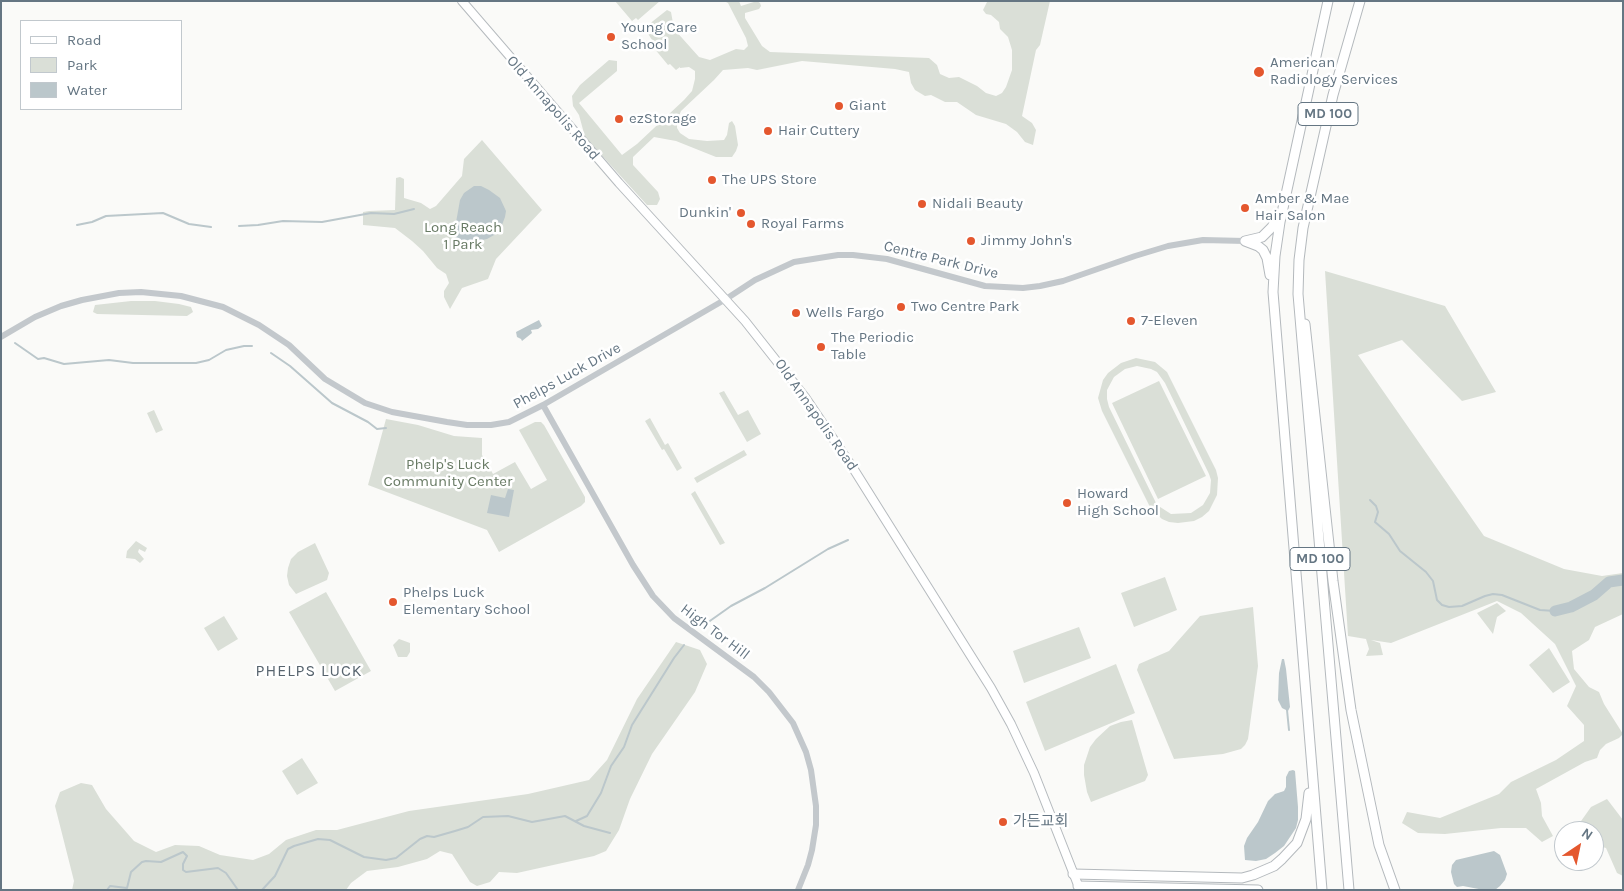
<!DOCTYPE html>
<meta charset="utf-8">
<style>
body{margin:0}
#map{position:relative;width:1624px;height:891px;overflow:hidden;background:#fafaf8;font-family:Karla,sans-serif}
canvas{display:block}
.frame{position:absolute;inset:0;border:2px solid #657683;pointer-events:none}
.legend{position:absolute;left:20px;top:20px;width:162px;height:90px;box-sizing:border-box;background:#fff;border:1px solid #c1c8cd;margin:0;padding:6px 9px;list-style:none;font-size:15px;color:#657683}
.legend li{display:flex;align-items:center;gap:10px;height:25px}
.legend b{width:25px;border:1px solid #c1c8cd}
.north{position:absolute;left:1554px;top:821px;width:50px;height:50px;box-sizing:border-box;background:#fff;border:1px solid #c1c8cd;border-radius:50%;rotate:34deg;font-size:14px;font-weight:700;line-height:20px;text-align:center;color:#657683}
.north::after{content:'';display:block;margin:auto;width:18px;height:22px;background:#e4572e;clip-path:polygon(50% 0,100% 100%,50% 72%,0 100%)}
</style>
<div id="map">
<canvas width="1624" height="891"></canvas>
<div class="frame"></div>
<ul class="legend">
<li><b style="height:6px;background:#fff"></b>Road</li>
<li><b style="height:14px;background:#dadfd7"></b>Park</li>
<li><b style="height:14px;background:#bbc7cb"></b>Water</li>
</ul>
<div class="north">N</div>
</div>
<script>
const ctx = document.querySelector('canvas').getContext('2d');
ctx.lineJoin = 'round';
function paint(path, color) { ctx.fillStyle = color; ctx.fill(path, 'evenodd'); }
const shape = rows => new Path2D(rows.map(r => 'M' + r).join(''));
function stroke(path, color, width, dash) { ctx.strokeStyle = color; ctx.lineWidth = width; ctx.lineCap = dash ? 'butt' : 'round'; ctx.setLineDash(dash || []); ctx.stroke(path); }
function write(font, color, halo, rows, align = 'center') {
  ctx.font = font + ' Karla,"Noto Sans KR",sans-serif'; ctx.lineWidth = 5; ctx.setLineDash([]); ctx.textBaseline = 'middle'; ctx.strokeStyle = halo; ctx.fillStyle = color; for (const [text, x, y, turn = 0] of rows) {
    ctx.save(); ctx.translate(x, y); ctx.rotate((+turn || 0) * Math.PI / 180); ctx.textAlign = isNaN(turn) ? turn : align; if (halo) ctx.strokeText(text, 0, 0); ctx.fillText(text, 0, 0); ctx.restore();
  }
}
const green = shape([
 [615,1,660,1,638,20,636,18,632,21],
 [724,1,739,1,741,6,757,1,760,3,761,6,759,9,745,13,745,18,762,46,770,52,929,58,937,65,940,74,949,78,959,77,977,86,986,93,996,96,1002,93,1006,87,1012,70,1012,50,1008,37,1000,29,999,22,991,15,986,14,983,10,987,2,1050,1,1040,45,1036,50,1022,116,1032,123,1036,130,1033,145,1025,142,1017,132,1006,124,976,115,957,102,945,102,931,95,925,96,915,90,911,83,909,72,895,69,802,61,757,70,748,68,723,70,714,80,681,111,677,121,677,128,680,133,689,139,707,141,724,140,727,135,729,123,732,121,735,126,738,145,736,151,732,157,716,157,676,141,654,137,633,157,633,165,658,192,660,199,657,205,647,205,585,137,579,115,573,106,572,96,580,85,609,60,617,61,617,71,579,103,622,155,637,144,684,100,692,91,695,79,695,71,689,67,680,68,680,67,676,70,670,64,668,65,649,42,652,40,647,32,648,25,667,10,671,12,674,29,699,57,710,60,736,49,744,50,748,46,746,38,728,3],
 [482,140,542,210,496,259,488,279,462,288,450,309,444,297,444,291,449,283,446,274,437,268,423,251,412,241,395,228,363,225,363,212,369,211,395,210,396,178,400,177,404,179,404,198,421,203,430,209,436,206,462,176,464,159],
 [1325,271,1445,306,1496,392,1462,401,1402,340,1358,355,1484,536,1564,569,1602,576,1623,573,1623,614,1595,627,1589,640,1572,651,1574,669,1589,687,1599,692,1604,704,1623,734,1619,738,1606,744,1600,750,1597,758,1585,762,1536,789,1541,803,1542,816,1553,836,1542,842,1526,828,1501,828,1445,834,1418,833,1402,823,1407,812,1440,818,1499,794,1511,782,1556,760,1584,741,1584,725,1567,706,1576,686,1555,644,1521,613,1497,601,1391,643,1371,640,1380,643,1383,655,1366,656,1369,649,1366,639,1348,636],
 [131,301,155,301,179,304,191,307,193,312,187,316,97,314,93,312,95,305],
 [1136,358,1155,362,1167,372,1216,470,1218,478,1217,495,1209,511,1202,517,1194,521,1178,523,1169,522,1162,519,1151,509,1102,411,1098,398,1103,380,1108,373,1121,363],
 [1137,366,1151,369,1157,372,1165,383,1209,474,1211,480,1210,493,1203,505,1191,513,1171,514,1157,505,1109,407,1107,399,1107,390,1114,377,1125,369],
 [1159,381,1206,476,1158,499,1112,403],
 [724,391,738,415,748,410,761,434,747,442,719,393],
 [154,410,163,430,156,433,147,413],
 [650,418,665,445,668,443,682,468,677,471,664,449,662,450,645,421],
 [386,419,418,425,454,436,482,438,482,455,493,474,515,462,531,489,547,480,519,430,535,422,541,422,544,425,585,497,585,502,581,506,499,552,487,530,368,485],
 [744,450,747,455,697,483,694,478],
 [695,491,725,543,720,545,691,494],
 [136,541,147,548,145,552,139,549,138,552,144,559,140,563,135,559,126,558,127,551],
 [315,543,329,573,327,580,296,594,289,585,287,576,288,568,291,559,298,552],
 [1165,577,1177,610,1134,627,1121,593],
 [326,592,371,671,335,691,289,612],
 [1497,603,1506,611,1497,617,1493,634,1477,613],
 [1253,607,1258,666,1248,739,1245,745,1241,749,1223,754,1174,759,1137,670,1139,664,1169,651,1200,616],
 [224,616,238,639,218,651,204,628],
 [1079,627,1091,658,1024,683,1013,651],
 [399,639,410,643,410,652,407,657,398,657,393,645],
 [676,642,700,650,707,664,695,692,652,754,630,799,619,830,606,851,594,856,517,873,499,872,490,882,477,886,470,882,452,854,440,851,427,859,398,867,367,871,351,883,346,890,72,890,74,881,55,806,60,792,81,783,92,785,106,809,134,841,156,852,175,845,199,846,220,855,253,860,269,854,286,840,316,830,337,830,409,811,528,794,589,780,607,760,637,699],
 [1549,648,1570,682,1553,693,1529,665],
 [1116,664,1135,713,1045,751,1026,702],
 [1132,720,1148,775,1145,781,1091,802,1087,792,1084,775,1084,765,1090,747,1096,739,1110,726,1121,722],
 [302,758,318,783,297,795,282,771],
 [1607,799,1623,820,1623,876,1617,873,1606,848,1599,846,1594,850,1594,831,1574,831,1591,807]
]);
const water = shape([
 [474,186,481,186,489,190,500,198,506,211,505,217,500,230,494,235,487,239,463,244,460,243,455,236,455,228,460,200,464,193],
 [539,320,542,326,538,329,531,330,532,333,522,341,521,339,517,337,516,332],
 [508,489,514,490,509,517,487,513,491,495,505,498],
 [1282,659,1284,659,1286,669,1290,707,1288,711,1282,708,1278,700,1279,673],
 [1293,770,1295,771,1298,807,1298,820,1296,828,1284,846,1275,853,1266,859,1256,861,1245,860,1244,846,1247,838,1258,822,1268,801,1275,794,1284,791,1286,787,1286,777,1289,771],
 [1494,851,1500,855,1507,874,1505,880,1500,886,1495,890,1484,890,1463,886,1457,887,1454,884,1451,872,1452,865,1456,860]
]);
const stream = shape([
 [77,225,92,222,106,216,163,213,189,224,211,227],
 [239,226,258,225,283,221,322,222,371,213,394,214,414,209],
 [15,343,38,359,44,358,64,364,109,360,133,363,196,363,209,360,226,350,244,346,252,346],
 [271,353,290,366,332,403,368,422,377,429,386,428],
 [1370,500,1376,506,1378,512,1375,522,1389,534,1400,551,1426,572,1433,581,1437,600,1442,605,1449,607,1462,606,1485,596,1493,594,1502,595,1540,610,1555,611],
 [707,623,731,606,765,588,828,549,848,540],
 [1287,710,1289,730],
 [576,821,587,816,601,793,611,766,624,747,632,725,674,658,684,645],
 [107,890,110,886,127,888,131,872,142,862,146,861,161,862,183,852,187,856,183,864,183,870,186,872,218,868,226,873,238,890],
 [262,890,275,876,288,849,294,846,318,839,330,840,364,857,386,860,396,858,420,839,427,836,434,837,455,831,468,827,483,817,508,816,532,822,565,816,584,826,610,833]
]);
const river = shape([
 [1555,611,1571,607,1594,595,1609,582,1623,580]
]);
const minor = shape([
 [1,337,35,317,61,306,82,300,119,293,141,292,181,296,223,307,259,325,289,345,325,379,365,403,392,412,447,422,467,425,491,425,509,422,543,405,726,299,755,280,794,262,838,255,853,255,887,259,985,286,1023,288,1040,286,1063,281,1135,256,1168,246,1203,240,1245,241],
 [543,405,633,565,653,596,674,618,754,677,769,692,793,723,806,752,811,770,816,806,816,825,812,850,808,865,798,890]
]);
const major = shape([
 [462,1,619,183,745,321,805,397,853,468,991,688,1011,724,1034,773,1080,890]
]);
const highway = shape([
 [1245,241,1258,246,1263,250,1267,258,1270,275],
 [1245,241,1262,237,1272,227,1278,216],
 [1305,324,1333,581,1351,710,1379,845,1395,890],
 [1073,874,1242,878,1253,875,1274,866,1282,859,1297,843,1306,819,1309,793],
 [1078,886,1258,890],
 [1322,890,1273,292,1275,256,1280,222,1328,1],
 [1349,890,1298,294,1299,260,1303,228,1333,95,1360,1]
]);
const markers = [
 [611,37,5,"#e4572e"],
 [1259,72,6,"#e4572e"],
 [839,106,5,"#e4572e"],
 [619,119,5,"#e4572e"],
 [768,131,5,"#e4572e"],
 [712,180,5,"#e4572e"],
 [922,204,5,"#e4572e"],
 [1245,208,5,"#e4572e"],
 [741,213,5,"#e4572e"],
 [751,224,5,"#e4572e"],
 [971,241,5,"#e4572e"],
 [901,307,5,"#e4572e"],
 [796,313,5,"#e4572e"],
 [1131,321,5,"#e4572e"],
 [821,347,5,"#e4572e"],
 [1067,503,5,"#e4572e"],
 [393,602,5,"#e4572e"],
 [1003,822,5,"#e4572e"]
];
const shields = [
 [1328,114,60],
 [1320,559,60]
];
const shieldNames = [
 ["MD 100",1328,114],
 ["MD 100",1320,559]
];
const poiNames = [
 ["Young Care",621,28],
 ["School",621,45],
 ["American",1270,63],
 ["Radiology Services",1270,80],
 ["Giant",849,106],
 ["ezStorage",629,119],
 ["Hair Cuttery",778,131],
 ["The UPS Store",722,180],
 ["Amber & Mae",1255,199],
 ["Hair Salon",1255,216],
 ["Nidali Beauty",932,204],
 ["Dunkin'",731,213,"right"],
 ["Royal Farms",761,224],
 ["Jimmy John's",981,241],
 ["Two Centre Park",911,307],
 ["Wells Fargo",806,313],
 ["7-Eleven",1141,321],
 ["The Periodic",831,338],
 ["Table",831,355],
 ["Howard",1077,494],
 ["High School",1077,511],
 ["Phelps Luck",403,593],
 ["Elementary School",403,610],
 ["가든교회",1013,822]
];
const streetNames = [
 ["Old Annapolis Road",553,108,49],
 ["Centre Park Drive",941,260,14],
 ["Phelps Luck Drive",567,376,-29],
 ["Old Annapolis Road",816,415,55],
 ["High Tor Hill",715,632,37]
];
const parkNames = [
 ["Long Reach",463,228],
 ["1 Park",463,245],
 ["Phelp's Luck",448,465],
 ["Community Center",448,482]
];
const neighbourhoodNames = [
 ["PHELPS LUCK",309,671]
];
paint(green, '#dadfd7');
paint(water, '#bbc7cb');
stroke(stream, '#bbc7cb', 2);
stroke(river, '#bbc7cb', 11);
stroke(major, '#b5babe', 10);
stroke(highway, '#b4b9bd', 11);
stroke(minor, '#c3c8cc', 6);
stroke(major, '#fff', 8);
stroke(highway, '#fff', 9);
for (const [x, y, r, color] of markers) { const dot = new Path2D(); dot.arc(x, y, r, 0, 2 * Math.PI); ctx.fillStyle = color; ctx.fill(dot); stroke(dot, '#fff', 2); }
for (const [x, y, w] of shields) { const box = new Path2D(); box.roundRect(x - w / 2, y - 11.5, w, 23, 4); ctx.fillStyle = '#fff'; ctx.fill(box); stroke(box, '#657683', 1); }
write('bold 14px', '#657683', null, shieldNames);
write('15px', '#657683', '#fff', poiNames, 'left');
write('15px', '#657683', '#fff', streetNames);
write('15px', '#687a64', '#fff', parkNames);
ctx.letterSpacing = '1px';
write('16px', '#57646e', '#fff', neighbourhoodNames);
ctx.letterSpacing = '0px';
</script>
